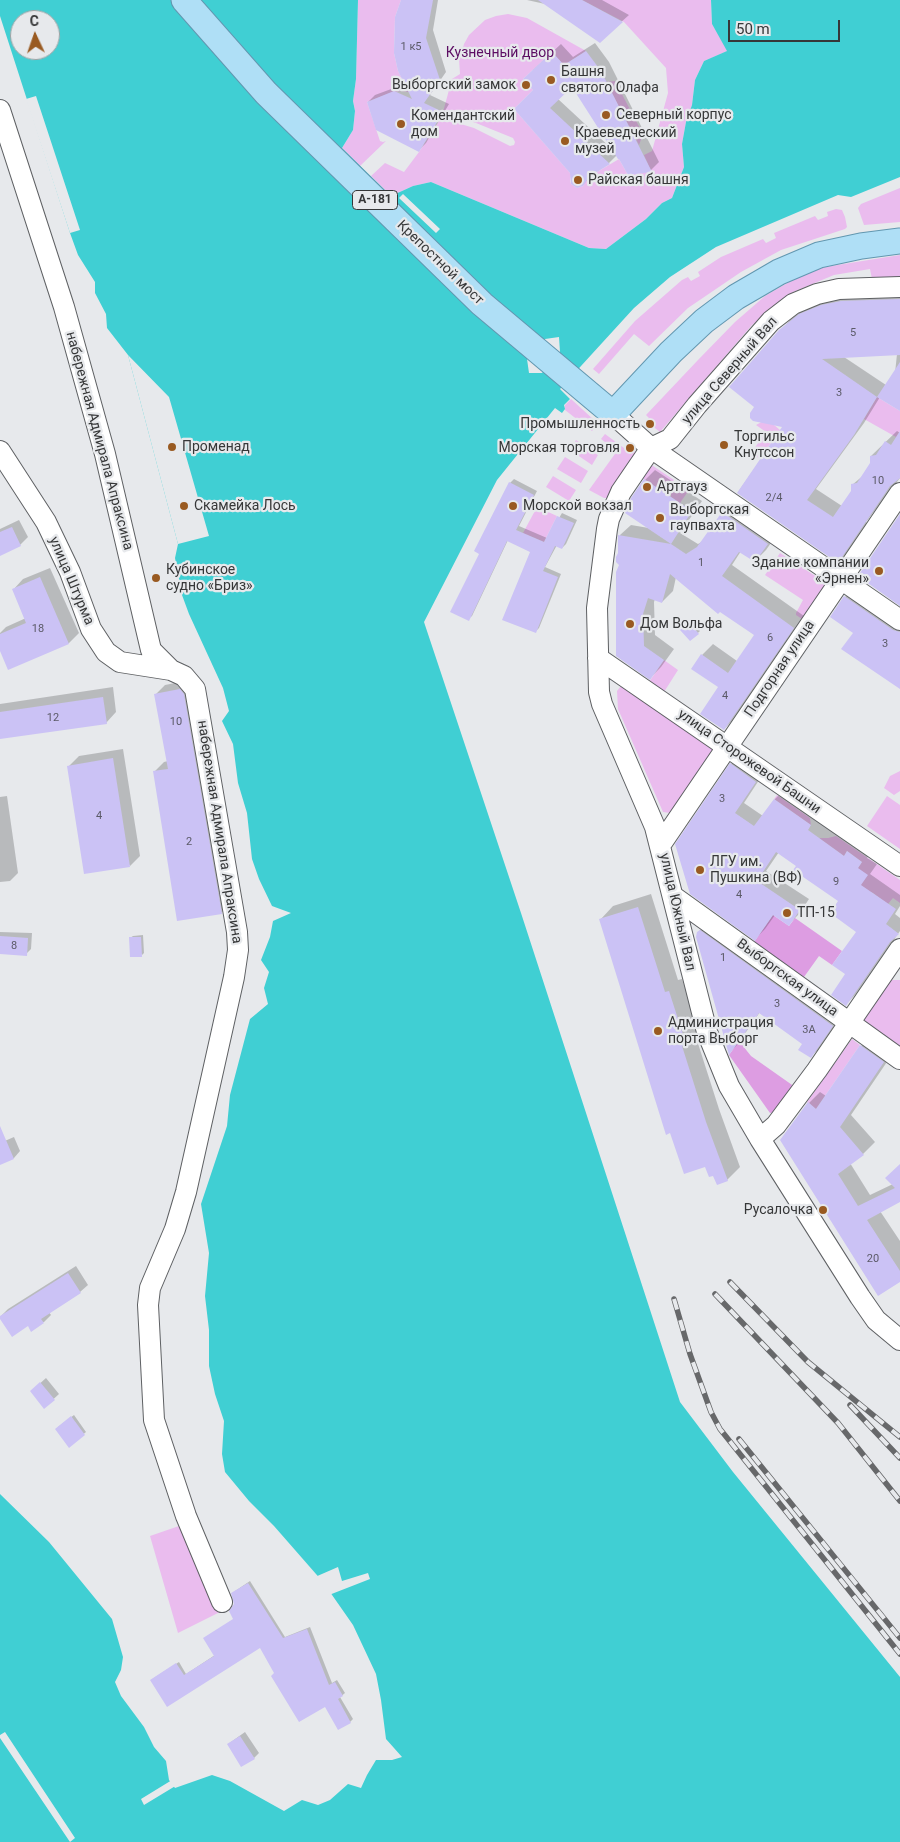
<!DOCTYPE html>
<meta charset="utf-8">
<style>
body{margin:0}
#map{position:relative;width:900px;height:1842px;overflow:hidden;background:#e7e9ec;font-family:Roboto,sans-serif}
canvas{display:block}
.north{position:absolute;left:10px;top:10px;width:50px;height:50px;box-sizing:border-box;background:#e7e9ec;border:1px solid #a0a2a4;border-radius:50%;rotate:357deg;font-size:14px;font-weight:700;line-height:20px;text-align:center;color:#363738}
.north::after{content:'';display:block;margin:auto;width:18px;height:22px;background:#995a21;clip-path:polygon(50% 0,100% 100%,50% 72%,0 100%)}
.scale{position:absolute;left:728px;top:20px;width:112px;height:22px;box-sizing:border-box;border:2px solid #363738;border-top:0;padding-left:6px;font-size:15px;line-height:18px;white-space:nowrap;color:#363738;-webkit-text-stroke:4px #e7e9ec;paint-order:stroke}
</style>
<div id="map">
<canvas width="900" height="1842"></canvas>
<div class="north">С</div>
<div class="scale">50 m</div>
</div>
<script>
const ctx = document.querySelector('canvas').getContext('2d');
ctx.lineJoin = 'round';
function paint(path, color) { ctx.fillStyle = color; ctx.fill(path, 'evenodd'); }
const shape = rows => new Path2D(rows.map(r => 'M' + r).join(''));
function stroke(path, color, width, dash) { ctx.strokeStyle = color; ctx.lineWidth = width; ctx.lineCap = dash ? 'butt' : 'round'; ctx.setLineDash(dash || []); ctx.stroke(path); }
function write(font, color, halo, rows, align = 'center') {
  ctx.font = font + ' Roboto,sans-serif'; ctx.lineWidth = 4.5; ctx.setLineDash([]); ctx.textBaseline = 'middle'; ctx.strokeStyle = halo; ctx.fillStyle = color; for (const [text, x, y, turn = 0] of rows) {
    ctx.save(); ctx.translate(x, y); ctx.rotate((+turn || 0) * Math.PI / 180); ctx.textAlign = isNaN(turn) ? turn : align; if (halo) ctx.strokeText(text, 0, 0); ctx.fillText(text, 0, 0); ctx.restore();
  }
}
const green = shape([
 [358,0,401,0,395,17,394,53,398,71,409,92,401,91,390,93,367,102,380,141,383,142,386,141,360,166,342,148,353,130,355,111,353,101,356,79],
 [582,0,711,0,712,24,728,51,704,61,695,80,692,105,686,122,682,144,684,167,672,198,662,203,646,219,606,249,589,248,431,182,413,186,391,196,371,176,385,163,404,172,419,152,441,118,474,128,510,146,514,145,515,142,513,138,476,123,443,112,452,79,460,74,459,59,461,56,464,44,469,35,485,20,496,16,508,14,527,18,586,51,564,65,552,52,523,79,533,90,514,109,571,174,570,181,571,184,577,188,583,186,587,178,619,159,628,175,651,171,644,155,652,151,668,93,666,68,624,22],
 [615,81,643,134,639,145,606,82],
 [900,188,900,222,864,225,858,208,861,204],
 [836,209,842,210,845,217,847,227,845,229,781,250,741,272,688,308,649,346,634,334,599,374,593,369,635,321,682,280,688,277,691,281,700,276,698,272,721,257,763,239,766,243,776,238,774,233,815,216,818,220,828,216,827,212],
 [900,255,900,279,872,279,870,269,834,275,793,292,752,325,660,432,646,421,649,418,646,415,698,360,735,322,765,296,801,275,825,267],
 [877,397,900,411,900,431,896,437,864,419],
 [571,399,593,419,591,422,596,426,592,431,565,410,565,405],
 [767,419,780,430,760,459,751,453,766,432,756,425],
 [605,434,624,448,626,445,640,455,611,498,604,498,589,490,617,451,601,439],
 [576,440,598,455,592,465,570,450],
 [565,457,588,471,581,483,557,469],
 [650,464,674,480,667,490,663,492,641,477],
 [553,476,576,490,569,501,546,487],
 [677,482,689,490,680,503,671,497,671,493],
 [537,507,557,516,544,542,523,533],
 [780,553,826,583,802,619,796,615,796,613,803,600,765,575],
 [664,660,678,670,664,692,649,682],
 [621,686,716,746,670,813,663,812,618,709,617,691],
 [900,771,900,791,894,795,884,788,890,776],
 [777,795,810,818,811,825,774,799],
 [887,796,900,805,900,849,867,826],
 [836,836,900,880,900,903,893,898,888,904,873,893,858,888,858,868,862,862,847,851,844,856,819,838,828,838],
 [890,980,900,980,900,1047,863,1020],
 [852,1039,860,1045,816,1109,807,1102],
 [179,1526,220,1612,178,1633,150,1536]
]);
const forest = shape([
 [773,915,789,926,795,918,842,951,832,965,819,956,804,977,754,942],
 [739,1041,751,1056,795,1087,776,1112,770,1113,729,1055]
]);
const water = shape([
 [0,0,358,0,356,79,353,101,355,111,353,130,342,148,391,196,413,186,431,182,589,248,606,249,646,219,662,203,672,198,684,167,682,144,686,122,692,105,695,80,704,61,727,51,712,24,711,0,900,0,900,177,851,197,838,195,716,247,670,277,634,308,560,389,570,399,564,405,565,409,562,413,555,408,497,480,424,622,521,913,680,1402,733,1472,900,1677,900,1842,0,1842,0,1494,49,1542,112,1619,123,1657,121,1670,115,1682,121,1696,144,1727,154,1747,166,1761,169,1780,175,1788,212,1775,230,1781,284,1811,302,1800,318,1805,330,1800,348,1784,361,1788,367,1775,376,1760,392,1760,402,1757,386,1739,381,1700,376,1674,353,1625,323,1582,274,1526,249,1501,225,1472,222,1454,224,1421,215,1394,209,1366,209,1330,205,1296,209,1253,201,1204,227,1126,230,1095,250,1019,268,1004,264,988,269,972,261,960,270,937,273,921,291,913,272,906,259,879,252,859,247,813,238,783,233,744,222,721,229,711,223,688,189,614,182,595,175,558,178,544,128,355,107,328,106,314,95,293,95,282,78,255,70,233,0,16],
 [20,20,50,20,50,50,20,50],
 [559,337,560,352,542,373,529,373,527,359,545,339]
]);
const pier = shape([
 [36,96,80,230,70,233,26,99],
 [403,194,440,229,436,233,399,198],
 [128,355,169,397,209,536,178,544],
 [338,1567,342,1581,368,1573,370,1579,329,1595,315,1577],
 [5,1732,75,1838,70,1842,0,1738,0,1735],
 [172,1780,177,1785,144,1805,141,1799]
]);
const shadow = shape([
 [403,0,438,0,433,30,446,72,430,95,449,104,426,143,419,150,368,102,375,95,402,85,407,87],
 [527,0,602,0,629,15,600,41,545,4],
 [595,43,609,62,659,162,651,170,617,155,609,163,594,172,583,185,571,172,535,90,533,70,561,44,573,57],
 [573,85,613,150,558,99],
 [900,289,900,410,880,397,864,423,816,489,842,506,853,491,852,485,865,474,872,463,871,456,897,431,900,433,900,478,866,522,867,523,849,551,838,561,738,492,784,426,755,407,780,331,791,319,811,304,832,295],
 [897,354,895,373,886,385,844,357],
 [655,470,702,501,680,533,698,544,703,541,723,513,733,502,778,533,766,550,755,561,741,551,732,565,804,616,735,718,724,729,719,687,702,655,713,644,737,661,755,635,676,577,673,591,662,602,655,599,654,602,655,635,674,649,661,667,650,678,621,565,620,535,631,525,649,528,645,480],
 [514,479,537,491,519,526,547,538,562,513,577,520,566,544,562,548,557,545,545,567,561,574,539,628,535,632,531,552,508,540,472,616,468,619,481,553,475,551,510,483],
 [19,520,28,537,20,545,0,555,0,529],
 [50,568,79,633,69,643,9,668,0,648,0,633,6,627,26,618,13,590,23,579],
 [855,587,900,618,900,688,854,632,831,617,845,597],
 [691,621,700,631,690,640,682,630],
 [190,680,231,903,221,913,155,771,164,762,168,761,155,695,165,685],
 [113,687,116,712,106,723,0,738,0,704],
 [123,749,140,856,130,866,69,766,79,756],
 [741,754,765,771,744,803,763,816,775,799,785,789,872,851,867,858,877,864,870,874,900,895,900,906,895,914,900,918,900,931,856,994,846,1004,847,974,858,931,840,901,798,865,779,852,766,871,809,899,799,914,789,924,775,915,765,929,755,939,691,893,731,764],
 [7,796,18,873,10,881,0,882,0,797],
 [651,894,678,980,682,979,699,1030,695,1034,719,1109,740,1167,727,1180,600,920,613,906],
 [707,924,840,1017,819,1049,810,1057,804,1044,760,1012,737,1045,730,1052,698,932],
 [0,932,32,933,31,949,26,954,0,953],
 [143,935,144,953,142,955,130,938,133,936],
 [873,1034,895,1050,851,1115,875,1142,863,1154,850,1163,870,1195,893,1184,900,1165,900,1201,880,1211,900,1241,900,1281,879,1294,809,1103,820,1092,826,1096,861,1046],
 [14,1137,20,1151,14,1158,0,1164,0,1143],
 [76,1266,88,1285,80,1292,49,1312,51,1315,44,1322,28,1325,0,1317,8,1309],
 [46,1378,59,1394,45,1407,36,1387],
 [74,1415,86,1432,69,1446,58,1427],
 [250,1581,285,1637,310,1627,332,1683,337,1680,345,1693,340,1697,353,1719,350,1722,339,1728,326,1705,276,1673,261,1646,168,1705,154,1678,179,1662,186,1674,215,1655,235,1618,235,1591],
 [245,1732,259,1753,254,1758,228,1744]
]);
const building = shape([
 [401,0,433,0,426,38,440,80,424,103,443,112,419,152,376,130,367,102,394,91,412,99,398,71,394,53,395,17],
 [538,0,582,0,623,22,600,43],
 [586,51,601,71,652,172,628,175,619,159,618,159,572,87,550,108,610,164,589,177,583,186,577,188,571,184,570,173,514,109,533,90,523,79,552,52,564,65],
 [900,299,900,355,822,359,877,397,854,435,807,500,833,517,851,491,851,484,857,483,870,463,870,456,876,455,885,441,891,445,900,431,900,478,890,486,838,563,737,493,782,427,753,421,750,418,750,413,754,407,729,387,779,330,799,314,821,305,841,301],
 [900,362,900,411,877,397],
 [644,479,692,511,671,544,625,513,631,498],
 [509,482,534,495,516,530,544,542,557,516,574,523,562,549,555,546,543,571,558,577,536,633,502,620,530,552,507,541,469,621,450,612,479,554,474,551],
 [722,512,768,544,755,562,739,552,722,576,794,628,724,730,700,714,718,687,691,669,701,654,728,673,754,635,720,612,718,614,670,574,662,603,648,598,643,614,644,646,664,660,650,680,616,656,616,572,619,565,616,562,616,557,618,553,618,535,671,544,686,554,697,547],
 [900,514,900,606,858,576],
 [12,527,21,546,0,556,0,532],
 [40,577,69,644,8,670,0,651,0,634,26,623,12,589],
 [844,596,893,630,900,632,900,689,841,649,853,633,830,617],
 [689,622,699,634,690,641,680,630],
 [180,689,184,694,222,914,177,921,153,771,168,769,154,694],
 [103,697,107,724,0,739,0,712],
 [113,758,130,867,84,874,67,766],
 [730,763,756,782,735,813,754,826,774,799,811,825,808,830,844,856,847,851,862,862,858,868,868,875,861,885,896,909,886,924,899,934,890,942,846,1006,831,995,845,974,832,965,856,932,830,913,838,901,793,870,796,866,776,852,757,881,800,910,789,926,773,915,755,941,690,894,675,844],
 [638,907,665,992,669,991,686,1044,682,1046,706,1122,728,1181,717,1185,713,1176,709,1177,705,1167,684,1174,670,1133,666,1135,599,919],
 [700,930,833,1026,811,1058,798,1050,802,1044,759,1013,729,1055,696,937,697,932],
 [0,936,28,938,27,956,0,954],
 [129,937,141,937,142,957,130,957],
 [860,1045,884,1062,840,1127,864,1155,838,1174,858,1206,895,1188,885,1178,900,1164,900,1202,867,1220,900,1271,900,1282,878,1296,780,1140,808,1102,816,1109],
 [0,1126,14,1159,0,1165],
 [68,1273,81,1293,41,1319,44,1323,31,1332,28,1326,12,1337,0,1319,0,1316],
 [40,1382,55,1400,44,1409,30,1391],
 [71,1416,85,1435,69,1448,55,1429],
 [248,1583,283,1638,307,1629,329,1685,335,1682,343,1696,338,1699,351,1723,338,1730,325,1707,299,1722,271,1676,274,1673,260,1648,167,1707,150,1680,176,1663,184,1675,214,1656,203,1638,233,1619,229,1611,234,1604,231,1593],
 [240,1736,255,1759,241,1767,227,1744]
]);
const minor = shape([
 [0,110,64,307,105,454,151,650,171,670,184,676,195,689,237,932,238,950,234,977,186,1192,175,1229,150,1288,148,1305,154,1420,186,1516,222,1602],
 [613,414,651,448,900,620],
 [651,448,621,492,609,519,607,529,597,608,599,692,602,704,655,827,707,1032,729,1086,760,1139,860,1297,876,1320,900,1340],
 [651,448,670,439,697,405,771,321,793,304,817,294,839,289,900,287],
 [0,451,46,522,70,572,91,629,106,652,120,662,171,670],
 [598,658,900,866],
 [661,844,900,493],
 [674,897,900,1059],
 [760,1139,776,1125,817,1070,900,949]
]);
const major = shape([
 [184,0,266,93,482,304,613,414,671,352,704,321,736,297,779,272,819,255,861,246,900,241]
]);
const rail = shape([
 [730,1282,808,1362,900,1437],
 [715,1294,838,1423,900,1501],
 [674,1299,690,1354,711,1412,720,1429,900,1654],
 [850,1405,900,1458],
 [739,1439,900,1638]
]);
const markers = [
 [551,80,5,"#995a21"],
 [526,85,5,"#995a21"],
 [606,115,5,"#995a21"],
 [401,124,5,"#995a21"],
 [565,141,5,"#995a21"],
 [578,180,5,"#995a21"],
 [650,424,5,"#995a21"],
 [724,445,5,"#995a21"],
 [172,447,5,"#995a21"],
 [630,448,5,"#995a21"],
 [647,487,5,"#995a21"],
 [184,506,5,"#995a21"],
 [513,506,5,"#995a21"],
 [660,518,5,"#995a21"],
 [879,571,5,"#995a21"],
 [156,578,5,"#995a21"],
 [630,624,5,"#995a21"],
 [700,870,5,"#995a21"],
 [787,913,5,"#995a21"],
 [658,1031,5,"#995a21"],
 [823,1210,5,"#995a21"]
];
const numberNames = [
 ["1 к5",411,47],
 ["5",853,333],
 ["3",839,393],
 ["10",878,481],
 ["2/4",774,498],
 ["1",701,563],
 ["18",38,629],
 ["6",770,638],
 ["3",885,644],
 ["4",725,696],
 ["12",53,718],
 ["10",176,722],
 ["3",722,799],
 ["4",99,816],
 ["2",189,842],
 ["9",836,882],
 ["4",739,895],
 ["8",14,946],
 ["1",723,958],
 ["3",777,1004],
 ["3А",809,1030],
 ["20",873,1259]
];
const shields = [
 [375,200,45]
];
const shieldNames = [
 ["А-181",375,200]
];
const parkNames = [
 ["Кузнечный двор",500,53]
];
const poiNames = [
 ["Башня",561,72],
 ["святого Олафа",561,88],
 ["Выборгский замок",516,85,"right"],
 ["Северный корпус",616,115],
 ["Комендантский",411,116],
 ["дом",411,132],
 ["Краеведческий",575,133],
 ["музей",575,149],
 ["Райская башня",588,180],
 ["Промышленность",640,424,"right"],
 ["Торгильс",734,437],
 ["Кнутссон",734,453],
 ["Променад",182,447],
 ["Морская торговля",620,448,"right"],
 ["Артгауз",657,487],
 ["Скамейка Лось",194,506],
 ["Морской вокзал",523,506],
 ["Выборгская",670,510],
 ["гаупвахта",670,526],
 ["Здание компании",869,563,"right"],
 ["«Эрнен»",869,579,"right"],
 ["Кубинское",166,570],
 ["судно «Бриз»",166,586],
 ["Дом Вольфа",640,624],
 ["ЛГУ им.",710,862],
 ["Пушкина (ВФ)",710,878],
 ["ТП-15",797,913],
 ["Администрация",668,1023],
 ["порта Выборг",668,1039],
 ["Русалочка",813,1210,"right"]
];
const streetNames = [
 ["Крепостной мост",440,263,44],
 ["улица Северный Вал",730,371,-49],
 ["набережная Адмирала Апраксина",99,441,75],
 ["улица Штурма",71,581,67],
 ["Подгорная улица",780,669,-56],
 ["улица Сторожевой Башни",749,762,35],
 ["набережная Адмирала Апраксина",219,832,81],
 ["улица Южный Вал",677,912,77],
 ["Выборгская улица",787,978,36]
];
paint(green, '#eabcee');
paint(forest, '#dd9de2');
paint(water, '#40cfd3');
paint(pier, '#e7e9ec');
paint(shadow, '#0003');
paint(building, '#cbc2f5');
stroke(minor, '#5e6063', 22);
stroke(major, '#6297b0', 27);
stroke(minor, '#fff', 20);
stroke(major, '#afdff6', 25);
stroke(rail, '#67686a', 5.5);
stroke(rail, '#e7e9ec', 4, [11]);
for (const [x, y, r, color] of markers) { const dot = new Path2D(); dot.arc(x, y, r, 0, 2 * Math.PI); ctx.fillStyle = color; ctx.fill(dot); stroke(dot, '#e7e9ec', 2); }
write('11px', '#5b5a67', null, numberNames);
for (const [x, y, w] of shields) { const box = new Path2D(); box.roundRect(x - w / 2, y - 9.5, w, 19, 4); ctx.fillStyle = '#e7e9ec'; ctx.fill(box); stroke(box, '#363738', 1); }
write('bold 12px', '#363738', null, shieldNames);
write('14px', '#5c0d63', '#e7e9ec', parkNames);
write('14px', '#363738', '#e7e9ec', poiNames, 'left');
write('14px', '#363738', '#e7e9ec', streetNames);
</script>
